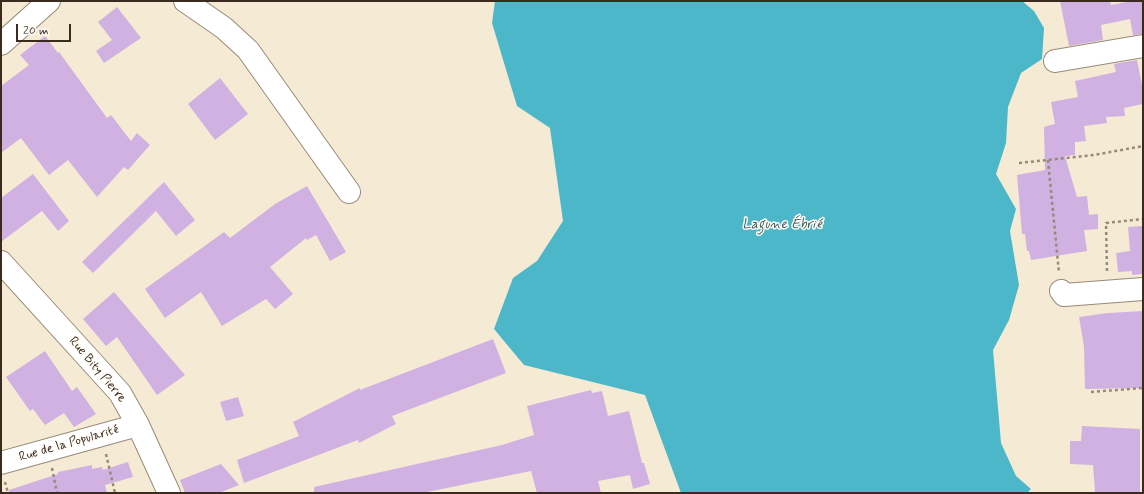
<!DOCTYPE html>
<meta charset="utf-8">
<style>
body{margin:0}
#map{position:relative;width:1144px;height:494px;overflow:hidden;background:#f5ead4;font-family:Mynerve,sans-serif}
canvas{display:block}
.frame{position:absolute;inset:0;border:2px solid #3b2a1e;pointer-events:none}
.scale{position:absolute;left:16px;top:24px;width:55px;height:18px;box-sizing:border-box;border:2px solid #3b2a1e;border-top:0;padding-left:5px;font-size:12px;line-height:14px;white-space:nowrap;color:#3b2a1e;-webkit-text-stroke:3px #fdfcf7;paint-order:stroke}
</style>
<div id="map">
<canvas width="1144" height="494"></canvas>
<div class="frame"></div>
<div class="scale">20 m</div>
</div>
<script>
const ctx = document.querySelector('canvas').getContext('2d');
ctx.lineJoin = 'round';
function paint(path, color) { ctx.fillStyle = color; ctx.fill(path, 'evenodd'); }
const shape = rows => new Path2D(rows.map(r => 'M' + r).join(''));
function stroke(path, color, width, dash) { ctx.strokeStyle = color; ctx.lineWidth = width; ctx.lineCap = dash ? 'butt' : 'round'; ctx.setLineDash(dash || []); ctx.stroke(path); }
function write(font, color, halo, rows, align = 'center') {
  ctx.font = font + ' Mynerve,sans-serif'; ctx.lineWidth = 3; ctx.setLineDash([]); ctx.textBaseline = 'middle'; ctx.strokeStyle = halo; ctx.fillStyle = color; for (const [text, x, y, turn = 0] of rows) {
    ctx.save(); ctx.translate(x, y); ctx.rotate((+turn || 0) * Math.PI / 180); ctx.textAlign = isNaN(turn) ? turn : align; if (halo) ctx.strokeText(text, 0, 0); ctx.fillText(text, 0, 0); ctx.restore();
  }
}
const water = shape([
 [495,1,1022,1,1034,11,1044,28,1042,59,1021,73,1008,107,1006,143,996,174,1016,209,1010,231,1019,285,1009,320,993,350,1001,443,1016,476,1031,489,1027,493,681,493,645,395,524,365,494,329,513,278,537,261,563,221,550,128,517,106,492,23]
]);
const building = shape([
 [1060,1,1110,1,1111,5,1132,1,1143,1,1143,34,1133,35,1130,19,1101,25,1103,40,1069,46],
 [117,7,141,38,104,63,96,51,112,40,98,22],
 [45,36,58,53,59,52,107,118,111,115,131,141,137,133,150,145,128,170,124,167,97,197,68,160,49,175,21,138,1,153,1,86,29,65,20,55],
 [1137,60,1143,90,1143,104,1124,108,1125,116,1106,117,1107,123,1084,126,1086,141,1075,142,1075,155,1065,156,1077,197,1087,196,1089,215,1098,214,1098,229,1084,230,1087,251,1031,260,1029,251,1027,251,1025,234,1022,234,1017,175,1045,170,1044,127,1055,124,1051,102,1078,97,1075,81,1116,72,1114,64],
 [220,78,248,114,215,140,188,104],
 [33,174,69,221,58,231,42,211,1,242,1,198],
 [164,182,195,220,176,236,156,211,93,273,82,262],
 [307,186,346,252,330,261,316,235,307,240,306,238,270,267,293,294,275,309,266,299,222,326,201,292,165,318,145,289,224,232,230,238,275,204],
 [1143,226,1143,274,1132,275,1132,271,1118,272,1116,253,1130,251,1128,227],
 [114,292,185,375,157,395,117,337,106,346,83,319],
 [1143,311,1143,388,1085,389,1084,347,1079,317,1108,313],
 [493,339,506,373,392,416,396,424,359,443,358,440,244,483,237,460,299,436,293,422,360,388,360,390],
 [45,351,72,391,77,387,96,414,74,427,64,413,45,425,33,409,30,411,6,377],
 [591,390,592,393,602,391,608,416,629,411,642,463,644,463,650,484,633,489,630,475,598,481,601,493,537,493,531,471,422,493,314,493,314,487,502,445,534,435,527,406],
 [238,397,244,416,226,421,220,402],
 [1082,426,1140,429,1140,492,1095,492,1093,465,1070,464,1070,441,1081,441],
 [128,462,133,477,105,485,107,493,9,493,9,490,58,474,58,472,92,465,92,469,102,467,103,470],
 [221,464,239,485,219,493,185,493,180,480]
]);
const path = shape([
 [1048,160,1059,273],
 [1019,163,1094,155,1143,146],
 [1107,271,1106,223,1143,219],
 [1091,392,1143,388],
 [106,454,115,493],
 [52,468,57,493],
 [5,482,8,493]
]);
const minor = shape([
 [185,1,224,28,248,50,349,192],
 [1,44,49,1],
 [1055,61,1143,46],
 [1,262,120,393,138,425,169,493],
 [1061,291,1064,295,1143,289],
 [1,463,138,425]
]);
const streetNames = [
 ["Rue Bity Pierre",97,370,50],
 ["Rue de la Popularité",69,444,-16]
];
const waterNames = [
 ["Lagune Ébrié",782,225]
];
paint(water, '#4cb7c9');
paint(building, '#d0b1e2');
stroke(minor, '#988a79', 24);
stroke(path, '#988a79', 2.5, [3, 3]);
stroke(minor, '#fff', 22);
write('13px', '#3b2a1e', '#fdfcf7', streetNames);
write('italic 14px', '#415b5a', '#fdfcf7', waterNames);
</script>
